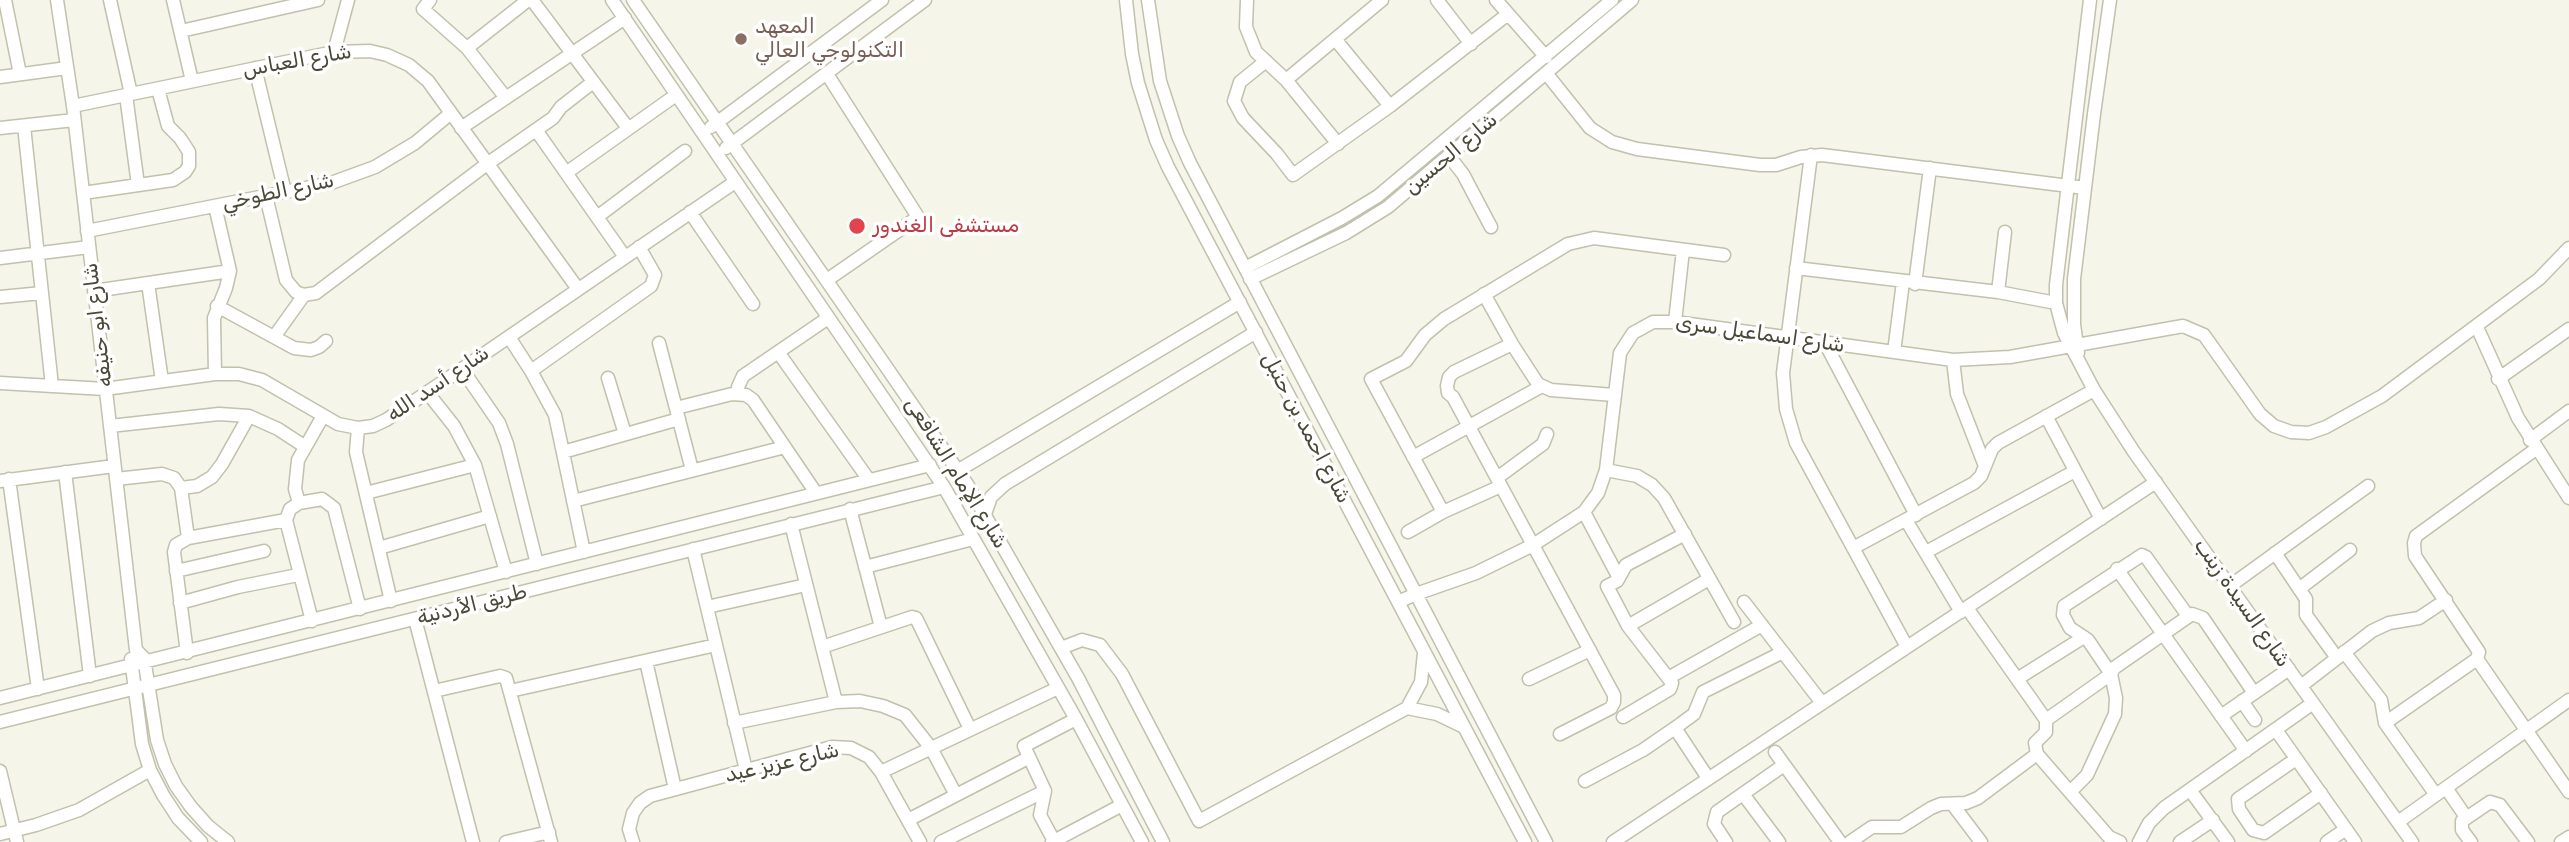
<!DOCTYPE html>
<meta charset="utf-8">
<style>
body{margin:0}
canvas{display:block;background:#f5f5ea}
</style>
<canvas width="2569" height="842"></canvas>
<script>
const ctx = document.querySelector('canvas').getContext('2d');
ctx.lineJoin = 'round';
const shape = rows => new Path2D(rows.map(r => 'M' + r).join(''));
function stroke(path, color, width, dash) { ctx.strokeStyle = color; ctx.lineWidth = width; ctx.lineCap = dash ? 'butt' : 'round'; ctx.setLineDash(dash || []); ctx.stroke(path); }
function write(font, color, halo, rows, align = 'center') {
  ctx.font = font + ' Rubik,Cairo,sans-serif'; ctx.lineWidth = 7; ctx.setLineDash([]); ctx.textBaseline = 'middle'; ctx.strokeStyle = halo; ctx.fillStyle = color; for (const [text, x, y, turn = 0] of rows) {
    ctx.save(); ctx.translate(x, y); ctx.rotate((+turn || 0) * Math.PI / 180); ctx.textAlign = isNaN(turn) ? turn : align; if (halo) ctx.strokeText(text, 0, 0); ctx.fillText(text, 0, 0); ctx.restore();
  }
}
const minor = shape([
 [5,0,20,74],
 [57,0,73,106,136,650,144,658,157,740,165,764,176,786,191,807,208,826,228,842],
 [110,0,131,94],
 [173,0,192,81],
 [430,0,423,9,467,48,506,98],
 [532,0,628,128],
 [612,0,944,487,1076,719,1142,842],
 [633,0,967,484,1078,678,1163,842],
 [1126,0,1132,54,1138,83,1156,140,1168,167,1525,842],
 [1148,0,1160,81,1178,136,1190,163,1546,842],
 [1247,0,1246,27,1256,52,1286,80,1338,144],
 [1437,0,1471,44],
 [1496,0,1546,57],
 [2090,0,2056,285,2056,303,2064,333,2094,390,2134,452,2412,842],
 [181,31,318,0],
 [1335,39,1390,106],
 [467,48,528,0],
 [334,52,348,0],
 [1266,61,1240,82,1234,101,1243,118,1277,154,1293,175,1390,106,1508,14],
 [255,68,285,192],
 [1546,73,1590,128,1612,142,1637,149,1760,165,1776,165,1801,157,1822,155,2085,188],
 [827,74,918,217,827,280],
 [0,77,67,68],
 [1286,80,1382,0],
 [126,95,138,185],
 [73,106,334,52,370,51,387,55,409,65,428,81,578,289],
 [24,126,52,386],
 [711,127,882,0],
 [0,128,74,120],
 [461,128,625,18],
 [536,130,625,257],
 [726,148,925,0],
 [1811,155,1783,373,1786,409,1796,443,1907,647],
 [1449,156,1463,174,1491,227],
 [566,173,676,95],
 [83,193,173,180,185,172,189,166,189,152,180,138,168,126,158,89],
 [266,196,286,280,296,292,304,295,316,293,487,164,553,118,561,107,593,82],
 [215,206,230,271,226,288,214,318,215,374],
 [690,212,753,304],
 [597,217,685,151],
 [87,231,331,183,375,167,415,143,451,113],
 [0,258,89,247],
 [1245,268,1342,218,1378,196,1612,0],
 [1796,268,1998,292,2056,303],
 [1250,279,1346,233,1388,207,1632,0],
 [148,283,162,381],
 [1915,284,1930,168],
 [94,291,230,271],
 [1998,292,2005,232],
 [1484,294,1512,344,1538,384,1551,390,1614,395],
 [0,297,42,293],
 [217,306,294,348,311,350,319,347,326,341],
 [1675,322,1683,250],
 [2477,327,2518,418,2569,498],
 [274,337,304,295],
 [509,337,531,371,555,415,584,552],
 [659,343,692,470],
 [1825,343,1916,515],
 [1512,344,1454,372,1449,377,1447,386,1448,393,1453,397,1614,695,1614,702,1611,708,1560,734],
 [778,352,869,480],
 [1894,352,1903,282],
 [2078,353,2074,324,2074,279,2094,114,2110,0],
 [1953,360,1957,394,1985,466],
 [462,369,499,423,507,444,537,564],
 [531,371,651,286,655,275,639,247],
 [608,378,625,434],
 [2498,379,2569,329],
 [0,383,105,389,215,374,239,374,262,380,338,424,358,428,373,426,386,420,462,369,735,182],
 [427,392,454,426,475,465,506,572],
 [739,394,738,387,743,376,828,318],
 [676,408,732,394,746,395,753,400,816,493],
 [2046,416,2101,519],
 [110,426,219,414,249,416,278,429,304,446],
 [358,428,356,452,391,601],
 [2530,440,2569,411],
 [563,452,679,419],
 [1413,457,1542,386],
 [959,470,1240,302],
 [1606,470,1637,476,1652,485,1664,498,1734,622],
 [65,472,90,676],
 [1497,478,1543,444,1547,434],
 [9,479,38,689],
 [116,479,162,474,174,478,181,488,188,538],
 [0,481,114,466],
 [181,488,197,486,212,477,222,464,249,416],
 [366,493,475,465],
 [573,501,785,447],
 [299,503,295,489,298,460,323,416],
 [850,509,881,627],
 [1443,512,1371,379,1406,361,1425,335,1444,319,1568,244,1594,238,1724,255],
 [1584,512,1619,578],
 [985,514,991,497,1005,484,1256,332],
 [1906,520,1961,612],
 [791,524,836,702],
 [1408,532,1443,512,1501,486],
 [379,548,490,516],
 [1853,548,1974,483,1981,476,1992,449,1998,443,2094,390],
 [693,549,746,770],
 [1926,552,2075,471],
 [2275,553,2306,599,2306,615,2337,658],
 [865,567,973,539],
 [2117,569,2246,751],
 [176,571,264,551],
 [2230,586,2368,486],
 [2299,589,2350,550],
 [1398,602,1416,594,1476,573,1533,545,1584,512,1598,493,1606,470,1620,353,1633,333,1653,322,1675,322,1953,360,2010,357,2183,326,2204,335,2260,414,2274,426,2291,432,2309,433,2326,427,2382,396,2539,279,2569,248],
 [1744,602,1822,703],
 [180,603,238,587,298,575],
 [707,607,806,585],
 [1967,608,2046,720,2046,732,2035,743,2037,754,2109,837,2120,842],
 [415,619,473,842],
 [312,621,286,520,290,509,299,503,322,499,334,508,360,609],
 [1628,626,1709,579],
 [822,647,912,617,916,618,970,729],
 [1061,648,1082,640,1100,645,1122,674,1199,821,1407,708,1421,682,1424,653],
 [2344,652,2381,700,2385,723,2436,795],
 [187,653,174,552,176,545,188,538,286,520],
 [131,659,142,744,150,770,163,795,178,818,201,842],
 [2477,659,2569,792],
 [646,661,675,789],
 [1670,677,1762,625],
 [1529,679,1590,650],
 [2017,679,2084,637],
 [2301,686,2372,631,2389,623,2419,618,2446,600],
 [434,691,500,676,506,678,551,842],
 [510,691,716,645],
 [0,698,930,465],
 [2242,701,2255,720],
 [1407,708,1437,714,1462,726],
 [2221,716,2289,669],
 [1623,717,1670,689,1672,683,1628,626,1607,586,1617,581,1626,565,1685,534],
 [2046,720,2111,674,2114,668,2192,614,2203,618,2254,693],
 [0,722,944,487],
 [734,723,836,702,860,701,883,706,905,715,931,748,956,795],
 [2385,723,2477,659,2479,652,2415,556,2414,543,2416,536,2536,449],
 [1675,728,1708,778],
 [2276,730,2355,842],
 [1775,752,1840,842],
 [2296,759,2238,799,2239,809,2253,830,2264,833,2321,793],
 [0,771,17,842],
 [881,772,1058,688],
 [1585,781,1643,750,1675,728,1694,714,1703,692,1783,652],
 [2446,788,2466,817],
 [2190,790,2228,842],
 [2070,792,2087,775,2115,714,2116,698,2111,674,2088,640,2070,628,2063,615,2064,606,2142,555,2146,557,2188,616],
 [1743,794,1779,842],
 [1953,805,1981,842],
 [908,820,1028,758],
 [2398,822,2569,700],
 [0,834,36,825,79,810,150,770],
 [1054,841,1040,815,1045,791,1024,746,1076,719],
 [506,842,549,832],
 [633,842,629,829,633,813,640,803,650,796,832,747,851,748,869,757,881,772,920,842],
 [941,842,1045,791],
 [1052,842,1122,805],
 [1613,842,2156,482],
 [1726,842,1714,824,1717,812,1784,765],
 [1850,842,1872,827,1901,827,1931,808,1941,804,1966,803,1978,798,2037,754],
 [2139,842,2149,823,2164,808,2313,703],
 [2180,842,2213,820],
 [2327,842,2346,829],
 [2471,842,2462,830,2462,821,2490,802,2500,805,2528,842],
 [2561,842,2569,837]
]);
const markers = [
 [741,39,7,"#8d6e63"],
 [857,226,9,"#e0444e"]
];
const educationNames = [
 ["المعهد",755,27],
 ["التكنولوجي العالي",755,51]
];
const streetNames = [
 ["شارع العباس",297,61,-10],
 ["شارع الحسين",1451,154,-40],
 ["شارع الطوخي",278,192,-12],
 ["شارع ابو حنيفه",98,325,-97],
 ["شارع اسماعيل سرى",1760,334,8],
 ["شارع أسد الله",438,384,-34],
 ["شارع احمد بن حنبل",1306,428,62],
 ["شارع الإمام الشافعى",956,473,58],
 ["شارع السيدة زينب",2242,603,55],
 ["طريق الأردنية",472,605,-14],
 ["شارع عزيز عيد",782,763,-13]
];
const healthNames = [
 ["مستشفى الغندور",873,226]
];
stroke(minor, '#c2c1ac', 15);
stroke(minor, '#fff', 12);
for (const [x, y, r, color] of markers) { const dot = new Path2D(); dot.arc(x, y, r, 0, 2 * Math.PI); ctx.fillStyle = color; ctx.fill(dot); stroke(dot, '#fff', 2.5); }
write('21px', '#785e54', '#fff', educationNames, 'left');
write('21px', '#4a4938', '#fff', streetNames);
write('21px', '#be3a42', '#fff', healthNames, 'left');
</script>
